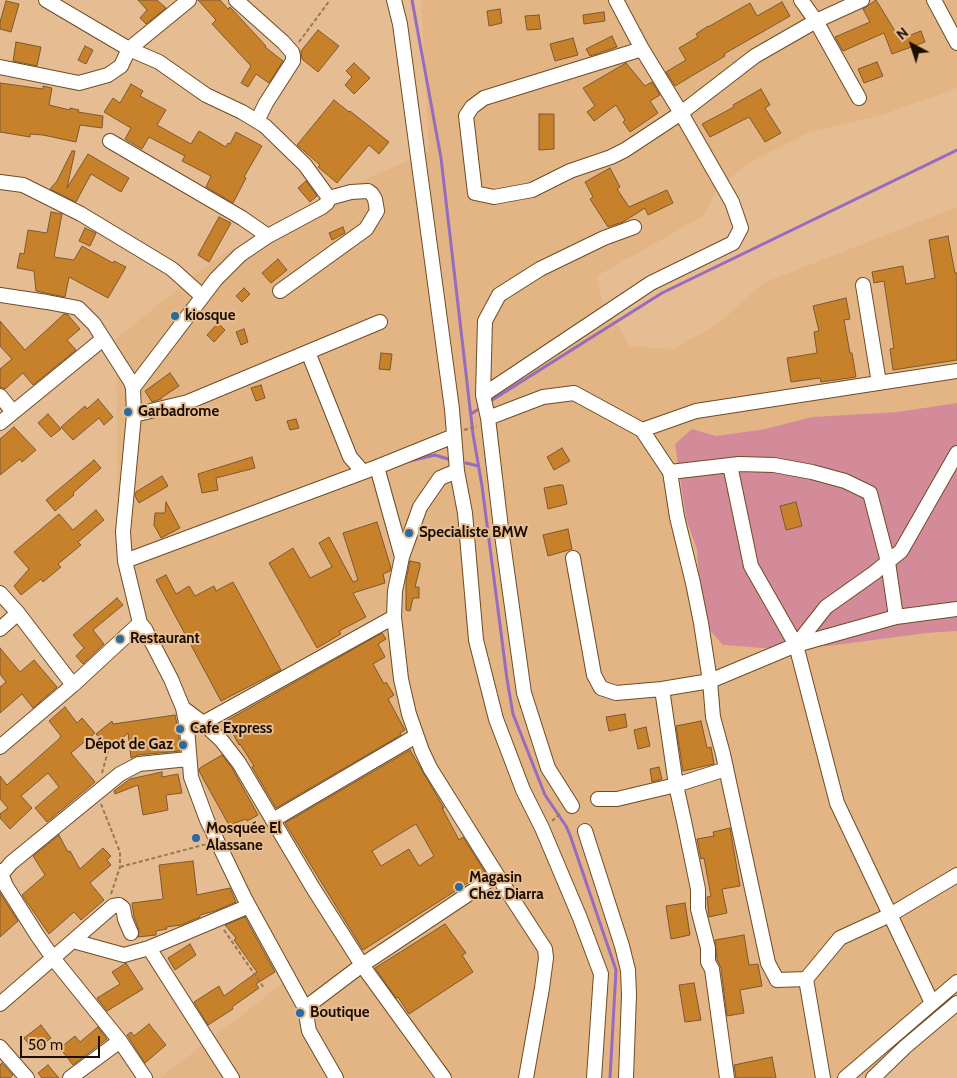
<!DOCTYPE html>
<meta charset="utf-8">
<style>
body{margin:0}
#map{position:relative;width:957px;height:1078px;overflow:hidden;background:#e6bd93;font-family:Cabin,sans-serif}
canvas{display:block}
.north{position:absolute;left:887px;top:20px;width:50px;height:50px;-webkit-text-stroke:4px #e6bd93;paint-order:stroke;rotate:320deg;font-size:14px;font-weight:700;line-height:20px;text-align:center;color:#1c0e01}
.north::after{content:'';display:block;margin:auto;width:18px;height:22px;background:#1c0e01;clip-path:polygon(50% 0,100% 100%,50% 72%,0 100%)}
.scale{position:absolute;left:20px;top:1036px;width:80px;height:22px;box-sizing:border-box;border:2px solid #1c0e01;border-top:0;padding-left:6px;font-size:15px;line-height:18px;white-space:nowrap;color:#1c0e01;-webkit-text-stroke:4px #e6bd93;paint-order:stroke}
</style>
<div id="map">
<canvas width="957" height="1078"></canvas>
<div class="north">N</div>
<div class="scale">50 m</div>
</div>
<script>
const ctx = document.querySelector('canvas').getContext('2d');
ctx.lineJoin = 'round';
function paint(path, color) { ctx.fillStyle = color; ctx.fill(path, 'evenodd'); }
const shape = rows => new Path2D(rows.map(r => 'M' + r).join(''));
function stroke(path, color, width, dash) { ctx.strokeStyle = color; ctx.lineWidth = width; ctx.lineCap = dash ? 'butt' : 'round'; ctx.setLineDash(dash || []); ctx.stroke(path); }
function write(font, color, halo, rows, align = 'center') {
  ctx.font = font + ' Cabin,sans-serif'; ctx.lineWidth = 4; ctx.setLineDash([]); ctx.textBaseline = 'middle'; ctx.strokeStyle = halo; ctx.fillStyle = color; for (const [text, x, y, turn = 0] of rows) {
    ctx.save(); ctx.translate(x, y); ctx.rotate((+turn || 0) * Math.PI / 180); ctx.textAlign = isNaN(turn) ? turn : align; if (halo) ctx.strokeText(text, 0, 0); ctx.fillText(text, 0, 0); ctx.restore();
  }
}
const built = shape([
 [421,0,957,0,957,88,879,116,810,132,756,159,719,186,703,216,597,276,602,300,630,346,673,349,718,324,763,283,957,207,957,403,897,412,812,417,765,429,716,436,692,429,679,479,686,518,697,550,702,621,828,646,927,633,957,631,957,1005,870,1078,160,1078,265,997,291,975,235,866,118,558,116,339,211,262,302,208,429,151]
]);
const green = shape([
 [957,403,957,631,927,633,828,646,776,649,723,645,702,621,697,550,686,518,675,444,692,429,716,436,765,429,812,417,897,412]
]);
const stream = shape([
 [412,0,441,158,473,434,482,486,507,679,513,714,545,795,566,826,570,835,616,970,610,1078],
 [489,402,662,293,957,150],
 [471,414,477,410],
 [405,462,435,455,451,460],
 [466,463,478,466]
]);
const building = shape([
 [138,0,157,0,166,8,146,24,140,18,147,10,138,0],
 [198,0,220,0,228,9,230,7,266,46,265,47,283,61,269,83,256,74,248,87,241,83,251,66,212,24,216,20,198,0],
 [876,0,900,39,921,31,925,42,892,54,884,33,843,51,835,37,870,22,863,9,876,0],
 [6,1,19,4,11,32,0,29,0,22,6,1],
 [782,2,790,16,724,54,725,56,675,86,666,72,686,60,679,48,698,37,696,34,708,26,708,27,750,3,757,16,782,2],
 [500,9,502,23,489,26,487,11,500,9],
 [604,12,605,21,584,24,583,15,604,12],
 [539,15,541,29,527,30,525,16,539,15],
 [318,30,339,46,318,72,302,59,301,51,318,30],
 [612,36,617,47,590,56,586,49,612,36],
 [573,38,578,55,555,61,550,44,573,38],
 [16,42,41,47,37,66,13,61,16,42],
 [85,46,93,50,86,64,78,60,85,46],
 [877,62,883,76,864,83,858,69,877,62],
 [354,63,370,78,354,94,345,85,352,77,346,71,354,63],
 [626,63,645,86,652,82,660,95,650,101,658,113,630,132,623,122,625,120,616,105,594,121,587,112,595,106,583,88,626,63],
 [0,83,43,89,43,86,52,88,49,105,70,110,70,108,79,110,78,112,103,116,102,128,80,125,76,142,43,135,30,134,30,137,0,132,0,83],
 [131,84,143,91,140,96,166,110,157,125,191,144,199,131,226,147,228,143,230,144,236,132,262,146,244,177,246,178,233,203,206,187,211,176,182,161,185,156,149,137,142,149,125,139,131,128,104,112,113,98,120,103,131,84],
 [761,89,770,105,765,108,781,133,765,142,749,117,710,137,702,124,734,107,733,105,761,89],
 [334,100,349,112,350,111,389,142,379,154,369,145,337,183,318,167,320,165,297,145,334,100],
 [539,114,554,114,554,149,539,150,539,114],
 [72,151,75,151,67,188,88,154,129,178,121,192,91,174,76,202,50,189,57,181,72,151],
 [610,168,620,187,617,189,629,207,667,190,673,203,648,215,645,208,623,222,608,227,590,199,593,197,585,182,610,168],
 [306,181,317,196,310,202,298,188,306,181],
 [51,212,62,214,54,257,74,260,82,246,113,263,114,261,126,267,108,298,69,277,65,297,36,291,34,271,17,268,20,253,24,254,28,230,47,233,51,212],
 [219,217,231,223,209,262,198,255,219,217],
 [343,227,345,233,332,240,329,233,343,227],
 [85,228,96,233,90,246,79,241,85,228],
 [948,236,955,273,957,273,957,360,893,370,890,349,894,348,884,281,874,283,872,272,903,266,906,284,935,278,929,240,948,236],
 [278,259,287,270,271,283,262,273,278,259],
 [244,288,250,294,242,302,236,296,244,288],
 [846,298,850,319,844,320,850,353,852,353,856,377,821,382,820,378,791,382,787,358,817,353,814,332,819,331,813,306,846,298],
 [64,314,68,315,80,329,67,340,76,350,33,385,23,373,5,389,0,387,0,369,12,359,0,346,0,321,25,350,64,314],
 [218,323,225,330,214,342,207,335,218,323],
 [244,329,248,342,241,345,236,332,244,329],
 [381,353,392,354,390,370,379,369,381,353],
 [170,373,179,386,161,398,161,399,152,402,145,391,170,373],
 [261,385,265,398,256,401,251,388,261,385],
 [98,399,113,417,104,425,99,418,73,440,61,427,85,406,87,409,98,399],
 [48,414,61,429,51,437,38,423,48,414],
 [296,419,299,428,290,430,287,421,296,419],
 [14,427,36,450,22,462,20,459,0,475,0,439,14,427],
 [562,448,570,461,554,470,547,457,562,448],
 [252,457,255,468,216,478,218,490,202,493,198,474,252,457],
 [94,460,101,468,73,493,74,495,55,511,46,500,94,460],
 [162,476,168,486,139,503,135,496,136,492,162,476],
 [559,485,563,485,567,504,548,509,544,488,559,485],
 [166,502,180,528,161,538,154,525,155,513,165,513,166,502],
 [796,502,802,526,786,530,780,506,796,502],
 [96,510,104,520,78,542,81,545,58,564,61,567,43,582,41,579,21,595,14,586,29,569,14,552,59,514,73,530,96,510],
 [377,522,391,568,390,571,383,574,385,583,353,593,366,617,339,631,341,634,317,648,269,563,293,548,310,578,332,567,319,543,329,537,353,582,358,580,343,533,377,522],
 [568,529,572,549,548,556,543,535,568,529],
 [410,561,420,563,420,567,415,587,419,587,419,598,413,598,410,611,406,610,406,581,410,561],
 [166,575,176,594,189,586,195,596,214,586,216,591,233,582,281,670,221,701,156,580,166,575],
 [117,598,123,605,93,630,104,644,83,664,76,656,84,648,73,635,117,598],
 [382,633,386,639,378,644,385,657,373,664,384,684,386,682,394,695,388,699,405,730,400,733,401,735,276,808,252,767,254,766,240,744,239,745,226,721,382,633],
 [0,648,20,672,34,660,57,687,33,708,22,694,0,713,0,687,6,682,0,674,0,648],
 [65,707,77,723,82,718,95,733,71,753,95,782,47,822,35,808,59,787,48,773,21,796,32,808,10,829,0,818,0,814,8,808,0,799,0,776,7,785,59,739,61,736,49,721,65,707],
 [625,714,627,727,609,731,606,717,625,714],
 [175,715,178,728,180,751,138,755,131,758,128,733,110,749,96,734,112,721,113,724,175,715],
 [701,721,707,748,711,747,714,764,683,771,676,726,701,721],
 [646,727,650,746,638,749,634,730,646,727],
 [410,750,444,808,442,808,459,840,463,837,485,872,363,950,285,823,410,750],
 [416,824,434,856,419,866,409,849,381,866,372,851,416,824],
 [222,755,232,768,258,815,247,821,246,819,229,825,199,771,199,769,203,766,222,755],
 [659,767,662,779,652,782,650,769,659,767],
 [162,772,162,777,178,774,182,793,166,795,168,810,143,815,138,785,115,794,114,791,130,779,162,772],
 [730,828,740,886,722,889,727,913,709,917,707,897,711,896,704,858,701,859,697,839,714,836,713,832,730,828],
 [59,835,68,852,70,851,80,869,103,848,111,856,107,860,111,865,90,883,104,900,81,920,74,912,49,934,22,895,45,875,33,856,59,835],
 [193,861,197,895,230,888,236,902,215,911,200,915,200,917,181,925,166,927,167,929,156,931,156,935,138,937,139,930,134,917,132,903,163,899,159,865,193,861],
 [0,893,18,921,0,937,0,893],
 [685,903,690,935,671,939,666,906,685,903],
 [245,917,275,972,256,984,259,988,232,1007,233,1009,208,1025,194,1002,219,986,224,996,257,972,234,940,236,938,225,925,245,917],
 [445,924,466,953,462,955,473,972,409,1014,398,997,396,998,375,968,445,924],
 [744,935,749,965,758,964,762,986,740,990,744,1013,727,1016,721,968,717,959,715,940,744,935],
 [190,944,196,955,175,970,168,958,190,944],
 [126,963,143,989,107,1011,97,998,120,984,112,972,126,963],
 [694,983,701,1020,685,1022,679,985,694,983],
 [149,1024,166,1045,145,1063,127,1035,131,1032,134,1036,149,1024],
 [41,1025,51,1038,34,1051,24,1038,41,1025],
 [98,1027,107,1039,73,1065,60,1048,75,1036,80,1042,98,1027],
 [772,1057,776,1078,736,1078,734,1065,772,1057],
 [2,1063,13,1075,10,1078,0,1078,0,1065,2,1063],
 [48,1065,59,1078,42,1078,38,1073,48,1065]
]);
const path = shape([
 [299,42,330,0],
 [464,430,477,426],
 [102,773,108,751],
 [101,804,120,852,120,867,111,894],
 [552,821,561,813],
 [120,867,207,844],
 [224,930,264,988]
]);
const minor = shape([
 [46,0,129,49,159,62,206,95,242,112,265,126,305,165,329,198,327,203,322,207,268,236,240,255,216,279,133,388],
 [236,0,283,42,292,52,293,56,293,61,266,103,257,121],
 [394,0,400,24,452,409,457,471,465,513,476,640,496,719,523,790,542,828,580,918,601,974,594,1078],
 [801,0,816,21,859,98],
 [934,0,957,43],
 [642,49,484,98,472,107,466,116,475,193,494,197,532,190,570,171,611,157,625,150,681,113,755,56,816,21,862,0],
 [0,67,79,83,108,75,121,66,129,49,189,0],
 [110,141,242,218,268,236],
 [0,182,23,185,81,214,172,269,202,296],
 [863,285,879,383],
 [280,291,366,229,377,211,375,199,372,194,368,191,351,192,329,198],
 [0,295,47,302,78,308,94,324,131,382,133,388,134,415,123,532,125,561,140,623,145,629,171,679,183,708,187,727,191,777,207,820,244,897,305,1008,309,1031,336,1078],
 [308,352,350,457,363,472],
 [483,395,485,321,499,295,540,269,604,238,634,227],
 [0,396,13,412],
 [134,415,188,402,380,322],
 [488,418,543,397,574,393,642,430,696,411,957,371],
 [0,423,103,339],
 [642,430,670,472,677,517,693,583,701,623,710,681,713,717,723,754,768,963,777,980,806,979,823,1078],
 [730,465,751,566,796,645,837,803,932,1003],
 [377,467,402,557],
 [457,471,440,478,420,507,402,557,395,591,394,617,401,679,409,714,422,751,430,768,497,875,545,949,546,958,542,988,526,1078],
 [670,472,739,464,774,465,812,472,845,481,870,493,888,562,896,617],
 [573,558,594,675,601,688,616,693,662,689,710,681,796,645,896,617,957,609],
 [125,561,377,467,454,436],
 [0,593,18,613,73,685],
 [0,629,18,613],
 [796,645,826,607,874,573,901,551,957,453],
 [183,708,203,723,222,741,239,763,313,888,362,965,444,1078],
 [203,723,394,617],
 [0,747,73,685,140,623],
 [726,769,676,785,684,821,698,889,698,909,708,948,708,962,712,969,727,1078],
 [598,799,617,799,676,785,662,689],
 [572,806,548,768,524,693,501,528,488,418,483,395,651,283,733,243,741,228,732,202,681,113,642,49,616,0],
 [273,820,416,736],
 [585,831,622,946,628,970,629,995,626,1078],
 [0,871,6,886,37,935,53,958,120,1041,145,1078],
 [0,876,11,863,120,774,139,764,188,759],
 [73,941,124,955,149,948,249,906],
 [149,948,232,1078],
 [806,979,840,938,890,915,957,875],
 [0,1004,113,906,119,905,123,908,125,919,131,933],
 [305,1008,362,965,497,875],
 [0,1047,27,1078],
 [70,1078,120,1041],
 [845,1078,957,982],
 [873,1078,905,1047,957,1003]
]);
const markers = [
 [175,316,5,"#296aa0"],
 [128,412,5,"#296aa0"],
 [409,533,5,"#296aa0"],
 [120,639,5,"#296aa0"],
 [180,729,5,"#296aa0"],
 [183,745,5,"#296aa0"],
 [196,838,5,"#296aa0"],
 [459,887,5,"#296aa0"],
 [300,1013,5,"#296aa0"]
];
const poiNames = [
 ["kiosque",185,316],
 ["Garbadrome",138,412],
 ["Specialiste BMW",419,533],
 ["Restaurant",130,639],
 ["Cafe Express",190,729],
 ["Dépot de Gaz",173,745,"right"],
 ["Mosquée El",206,829],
 ["Alassane",206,846],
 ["Magasin",469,878],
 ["Chez Diarra",469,895],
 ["Boutique",310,1013]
];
paint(built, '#e3b584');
paint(green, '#d38b99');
stroke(stream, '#976bbe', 3);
paint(building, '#c6812a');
stroke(building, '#7d5931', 1);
stroke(minor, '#6f4c24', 16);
stroke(path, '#967859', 2, [4, 2.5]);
stroke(minor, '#fff', 14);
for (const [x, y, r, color] of markers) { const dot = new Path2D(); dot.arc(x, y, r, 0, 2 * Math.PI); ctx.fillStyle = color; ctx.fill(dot); stroke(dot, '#e6bd93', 2); }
write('bold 15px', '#1c0e01', '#e6bd93', poiNames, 'left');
</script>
